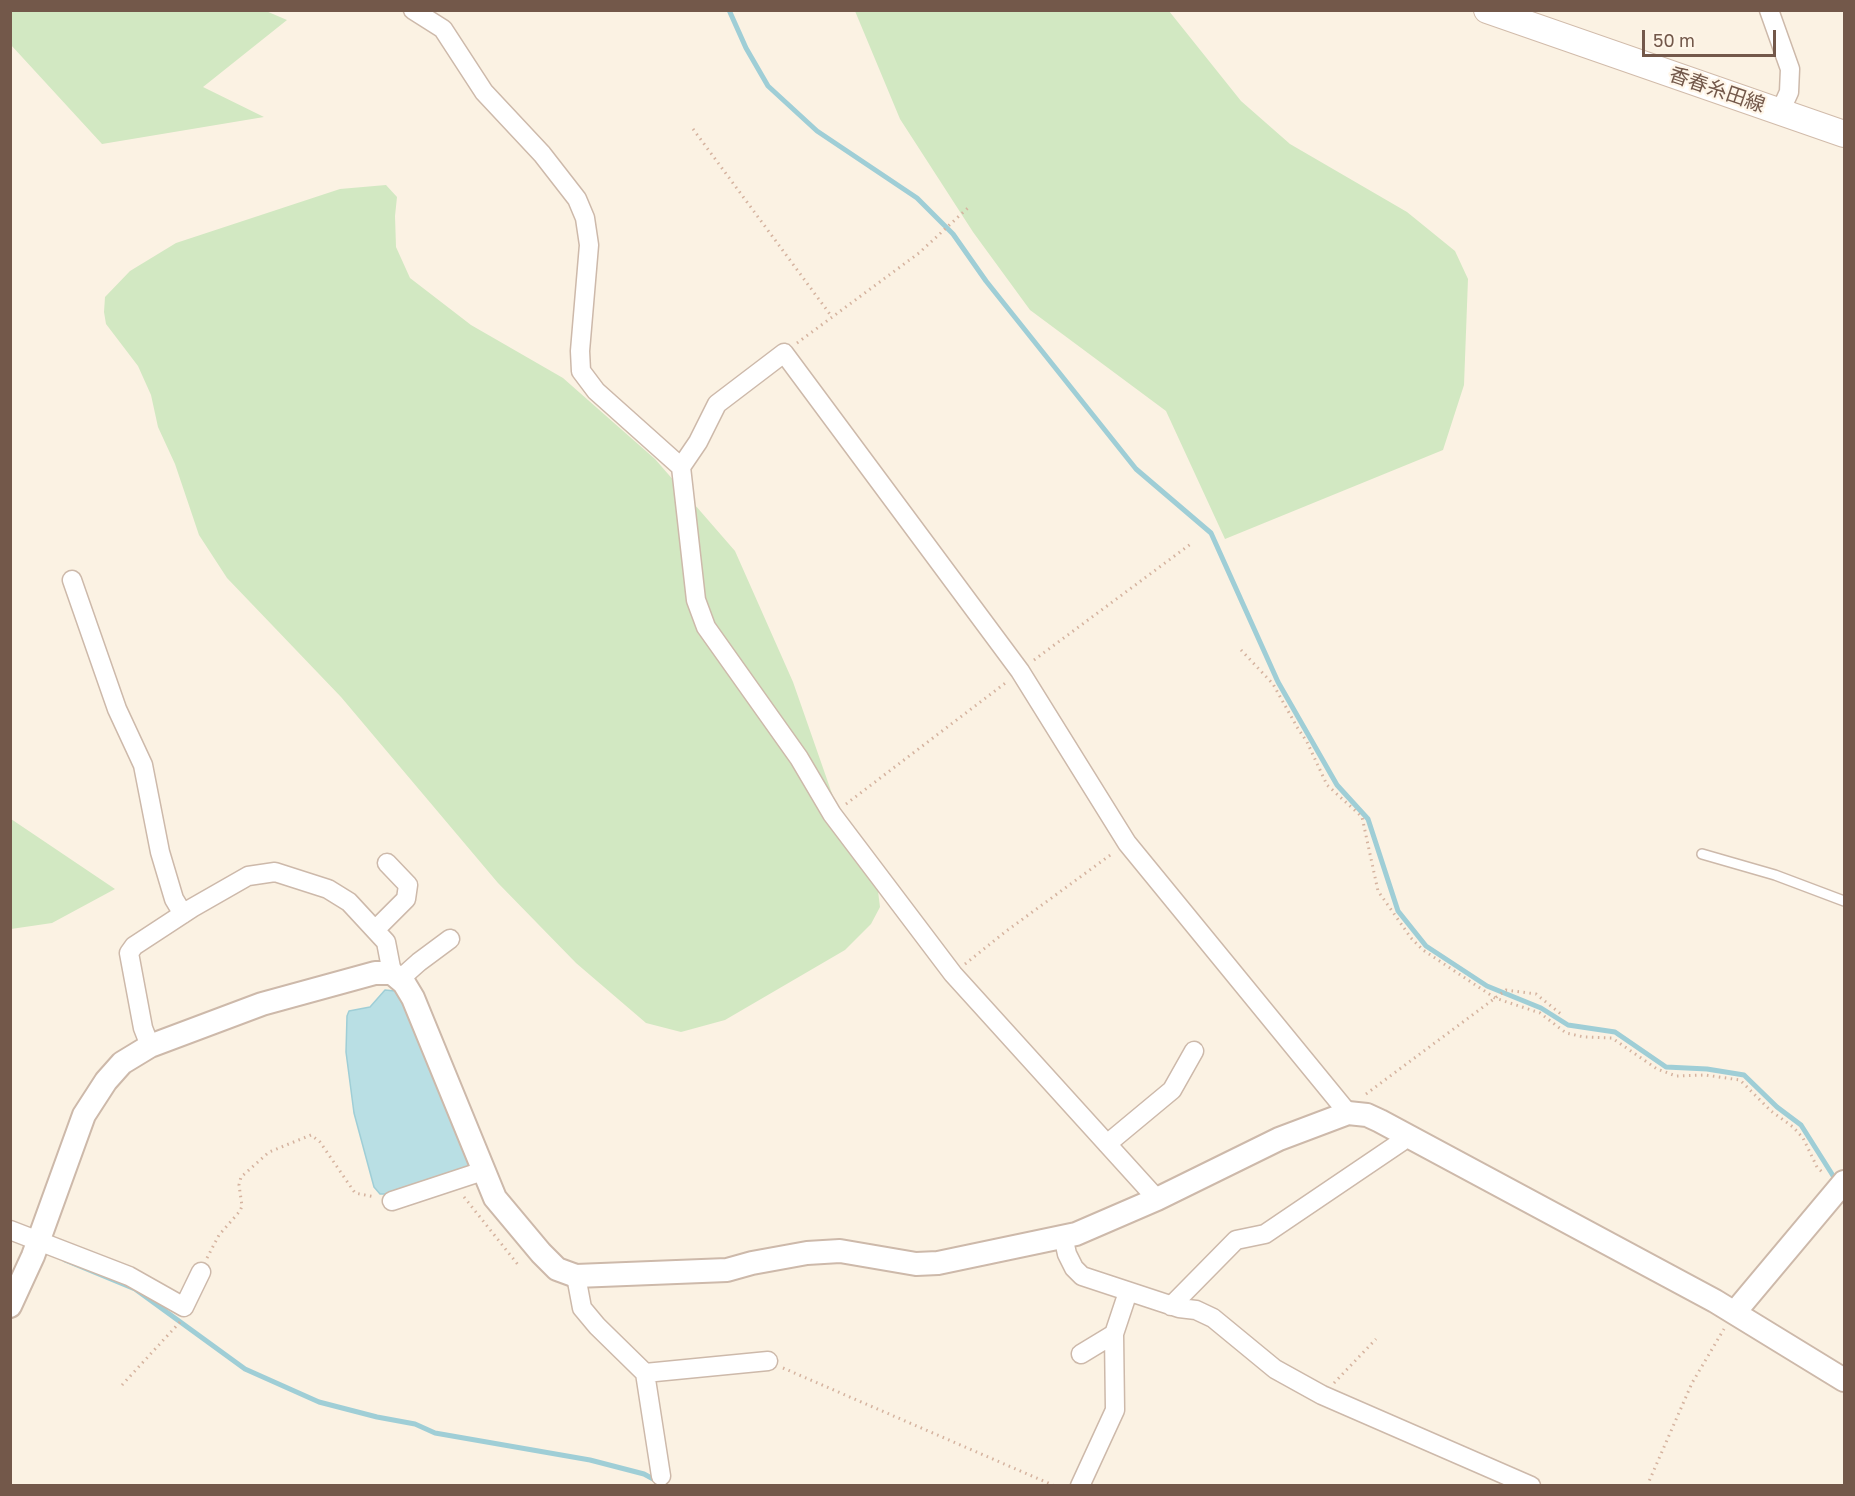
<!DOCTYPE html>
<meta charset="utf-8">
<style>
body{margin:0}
#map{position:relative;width:1855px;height:1496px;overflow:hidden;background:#fbf2e3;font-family:"Golos Text",sans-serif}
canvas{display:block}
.frame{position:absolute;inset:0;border:12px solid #73584a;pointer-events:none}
.scale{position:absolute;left:1642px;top:30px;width:134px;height:27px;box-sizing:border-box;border:3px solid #73584a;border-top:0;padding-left:8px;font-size:18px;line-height:21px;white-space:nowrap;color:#73584a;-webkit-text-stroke:4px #fff6e9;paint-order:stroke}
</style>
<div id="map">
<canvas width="1855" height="1496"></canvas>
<div class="frame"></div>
<div class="scale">50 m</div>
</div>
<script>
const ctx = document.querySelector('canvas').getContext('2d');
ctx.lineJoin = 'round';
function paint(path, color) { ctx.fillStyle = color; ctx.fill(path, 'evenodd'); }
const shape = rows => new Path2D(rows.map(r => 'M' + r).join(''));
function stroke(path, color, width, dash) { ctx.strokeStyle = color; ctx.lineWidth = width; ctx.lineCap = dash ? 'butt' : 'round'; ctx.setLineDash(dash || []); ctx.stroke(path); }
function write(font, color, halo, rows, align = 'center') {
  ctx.font = font + ' "Golos Text","Noto Sans JP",sans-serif'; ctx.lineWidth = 4.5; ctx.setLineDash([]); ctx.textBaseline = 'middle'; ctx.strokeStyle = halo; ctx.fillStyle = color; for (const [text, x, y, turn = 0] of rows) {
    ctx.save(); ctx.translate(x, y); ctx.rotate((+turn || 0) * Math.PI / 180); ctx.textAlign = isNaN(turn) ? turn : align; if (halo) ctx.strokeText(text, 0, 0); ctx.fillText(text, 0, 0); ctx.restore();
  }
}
const green = shape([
 [266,11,287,20,203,87,264,117,102,144,11,45,11,11],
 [855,11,1169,11,1241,101,1290,144,1407,212,1455,251,1468,279,1464,385,1443,450,1225,539,1166,411,1030,310,973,232,900,119],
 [386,185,397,197,395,216,396,247,410,278,471,325,563,378,655,459,735,551,793,682,837,808,877,883,880,907,871,924,845,950,725,1020,681,1032,646,1023,576,963,498,883,341,697,227,578,199,535,175,464,158,427,151,395,138,366,106,324,104,312,105,297,130,271,176,243,340,189],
 [10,819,11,819,115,889,52,923,11,929]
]);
const water = shape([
 [385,990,395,991,404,1006,471,1168,399,1194,380,1194,374,1187,354,1113,346,1052,347,1016,349,1011,370,1007,385,990]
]);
const stream = shape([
 [729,10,746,48,768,86,817,131,917,198,953,234,986,281,1136,469,1211,533,1278,682,1337,785,1368,819,1398,911,1426,946,1487,986,1541,1008,1568,1025,1615,1032,1666,1067,1707,1069,1744,1075,1777,1107,1801,1125,1837,1182],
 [65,1260,135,1289,245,1369,319,1402,377,1417,415,1424,435,1433,590,1460,644,1474,666,1486]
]);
const path = shape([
 [693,129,832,317],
 [797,343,919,253,970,206],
 [1241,650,1273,684,1297,727,1307,742,1327,785,1362,817,1378,891,1411,938,1423,950,1495,998,1540,1013,1566,1033,1584,1037,1612,1038,1657,1069,1676,1076,1705,1075,1740,1080,1771,1111,1793,1127,1803,1138,1817,1167,1824,1174],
 [1034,660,1192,543],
 [846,804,1008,681],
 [965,964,1005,932,1113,853],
 [1366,1094,1506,990,1536,994,1561,1014],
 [464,1197,519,1266],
 [207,1258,219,1235,240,1211,242,1206,239,1185,241,1177,269,1152,311,1135,320,1142,355,1193,375,1197],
 [783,1368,1055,1486],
 [1334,1383,1376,1339],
 [122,1385,180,1322],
 [1647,1486,1692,1383,1724,1329]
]);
const service = shape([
 [1702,854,1775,875,1844,901]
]);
const minor = shape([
 [413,10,443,29,484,92,542,154,577,199,585,218,589,245,580,351,581,371,596,391,681,467],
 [1769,10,1790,69,1789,92,1780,112],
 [72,580,117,709,143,765,160,852,174,899,183,914],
 [375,930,406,899,408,885,387,863],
 [400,979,419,962,450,939],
 [150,1046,143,1028,129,953,134,946,192,908,248,876,275,872,328,889,349,902,386,942,392,973],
 [1107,1144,1172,1090,1194,1051],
 [1157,1199,953,974,832,814,799,758,706,627,696,600,681,467,698,442,717,404,784,353,1020,671,1127,843,1348,1113],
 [392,1201,483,1171],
 [10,1230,129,1276,184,1307,201,1272],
 [1063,1236,1067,1254,1074,1268,1082,1276,1179,1308,1196,1310,1213,1318,1275,1369,1322,1395,1531,1486],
 [576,1276,582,1308,597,1326,645,1373,768,1361],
 [1171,1306,1236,1240,1265,1234,1401,1142,1406,1135],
 [1081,1354,1114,1334,1128,1292],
 [645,1373,661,1476],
 [1080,1486,1115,1410,1114,1334]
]);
const tertiary = shape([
 [10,1306,33,1256,84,1115,106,1081,122,1063,150,1046,262,1004,375,973,392,973,404,983,413,998,495,1198,541,1253,557,1269,576,1276,727,1270,752,1263,807,1253,840,1251,916,1264,938,1263,1076,1234,1157,1199,1279,1139,1348,1113,1367,1115,1380,1121,1715,1301,1844,1380],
 [1735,1312,1844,1182]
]);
const secondary = shape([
 [1487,10,1844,134]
]);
const streetNames = [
 ["香春糸田線",1717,90,19]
];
paint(green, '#d2e8c2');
paint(water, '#b9dfe4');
stroke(water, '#9fced6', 1.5);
stroke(stream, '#9fced6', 5);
stroke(service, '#cdb9aa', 12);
stroke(minor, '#cdb9aa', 21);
stroke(tertiary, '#cdb9aa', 26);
stroke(secondary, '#d1bbaa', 28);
stroke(path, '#d5b39f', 3, [1.5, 4.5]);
stroke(service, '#fff', 9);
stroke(minor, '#fff', 18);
stroke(tertiary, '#fff', 22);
stroke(secondary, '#fff', 26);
write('20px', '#73584a', '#fff6e9', streetNames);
</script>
